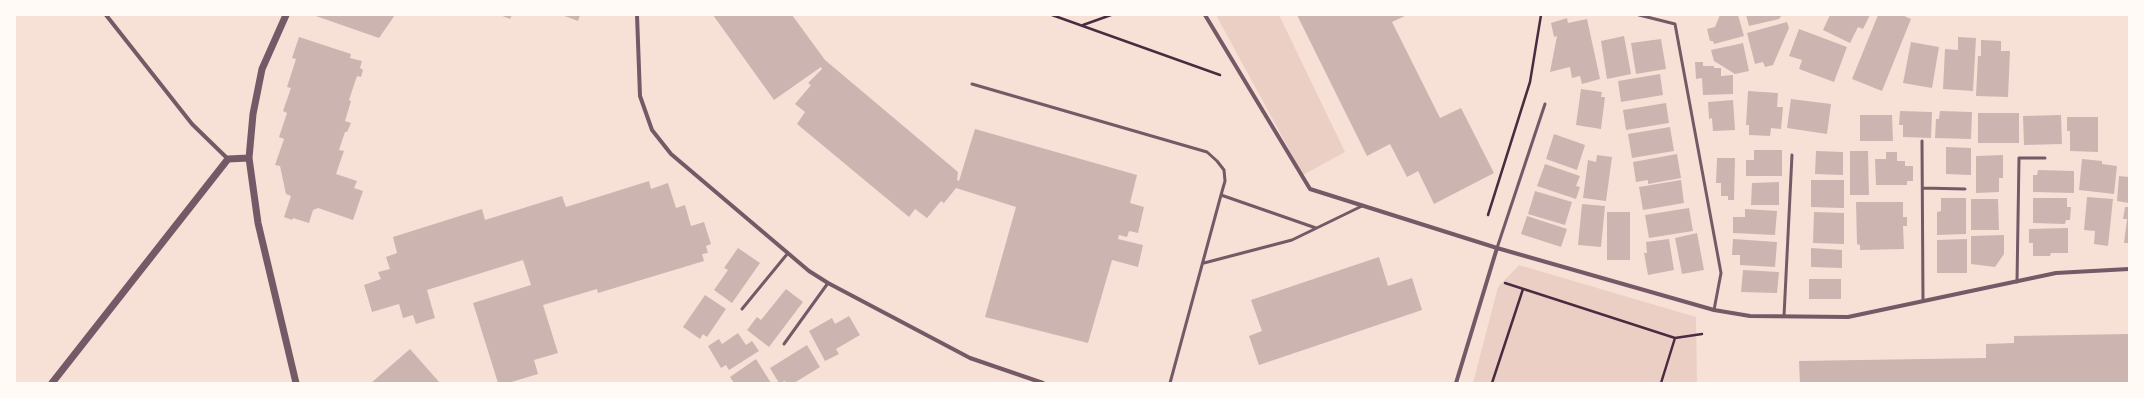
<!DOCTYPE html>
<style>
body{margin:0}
#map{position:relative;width:2144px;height:398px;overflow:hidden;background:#f7e1d7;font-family:"Space Grotesk",sans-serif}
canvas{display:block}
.frame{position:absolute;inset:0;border:16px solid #fffaf5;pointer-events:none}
</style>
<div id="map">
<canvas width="2144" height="398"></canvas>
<div class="frame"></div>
</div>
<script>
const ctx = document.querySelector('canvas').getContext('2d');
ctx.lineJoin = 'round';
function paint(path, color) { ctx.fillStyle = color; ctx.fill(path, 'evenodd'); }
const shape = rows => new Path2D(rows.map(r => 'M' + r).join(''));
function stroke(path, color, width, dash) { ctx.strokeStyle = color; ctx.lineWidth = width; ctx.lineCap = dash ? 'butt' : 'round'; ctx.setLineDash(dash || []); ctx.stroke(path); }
const green = shape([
 [1216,15,1279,15,1345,152,1303,175],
 [1519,265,1696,317,1697,383,1473,383,1498,287]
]);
const building = shape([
 [313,15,395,15,379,38],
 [500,15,512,15,510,19],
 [562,15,580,15,578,21],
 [713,15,792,15,825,60,958,172,957,180,959,181,975,129,1137,175,1130,203,1144,207,1138,233,1129,231,1127,237,1119,235,1118,239,1143,245,1138,267,1112,260,1088,343,985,317,1016,207,956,188,944,203,941,201,927,218,915,209,909,217,797,124,805,112,795,104,811,85,808,83,822,69,821,67,774,100],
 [1297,15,1407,15,1392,22,1440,118,1461,108,1494,173,1434,204,1418,171,1407,177,1390,144,1367,156],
 [1720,15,1738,15,1744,36,1714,44,1713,41,1710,41,1707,29,1715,27],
 [1746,15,1782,15,1779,19,1749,26],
 [1830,15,1870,15,1863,29,1858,27,1850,43,1823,30],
 [1878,15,1902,15,1911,19,1882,91,1852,79],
 [1567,18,1568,23,1587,19,1600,79,1582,84,1580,76,1572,78,1570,67,1550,72,1557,36,1554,37,1551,23],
 [1787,22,1789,28,1773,65,1765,67,1763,62,1755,64,1747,33],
 [1799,29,1847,47,1834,82,1799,69,1802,60,1789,56],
 [1624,36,1631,74,1607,79,1601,41],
 [299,37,351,54,350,58,362,61,360,68,363,70,361,77,357,76,349,100,351,101,345,121,351,123,347,132,345,132,339,150,344,151,336,174,357,181,354,188,363,191,353,220,318,208,313,210,309,223,293,218,292,220,284,217,291,196,286,194,280,166,275,165,284,139,279,137,287,113,283,111,291,88,287,87,296,59,292,58],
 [1958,37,1976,38,1973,91,1943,89,1945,49,1958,50],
 [1661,39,1666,69,1636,74,1631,43],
 [1981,40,2001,41,2001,51,2010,51,2008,97,1976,96,1978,56,1981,56],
 [1911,42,1939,47,1932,88,1903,83],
 [1743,43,1749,71,1735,74,1714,61,1711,50],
 [1695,62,1703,62,1703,66,1714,66,1714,68,1721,68,1721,76,1733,75,1733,94,1703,95,1702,78,1696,79],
 [1660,74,1663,95,1621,102,1618,81],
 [1581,89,1602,92,1601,97,1605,97,1601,129,1576,125],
 [1748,91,1778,93,1777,107,1783,107,1781,129,1771,128,1770,136,1749,135,1749,125,1746,125],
 [1791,99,1831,104,1827,134,1787,128],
 [1733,100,1735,130,1713,131,1712,118,1709,119,1708,102],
 [1666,103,1669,123,1626,130,1623,110],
 [1900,111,1932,112,1931,138,1903,137,1903,125,1899,125],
 [1940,111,1972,112,1971,139,1935,138,1936,119,1939,119],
 [1978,113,2019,113,2019,143,1978,143],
 [1860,115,1892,115,1893,141,1860,141],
 [2061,115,2062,144,2024,145,2023,116],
 [2067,117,2098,117,2098,152,2070,151,2070,131,2067,131],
 [1670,127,1674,151,1632,158,1628,134],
 [1554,134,1585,145,1577,170,1546,159],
 [1946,147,1971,148,1971,175,1946,174],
 [1754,150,1782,150,1782,176,1746,176,1746,160,1754,160],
 [1816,151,1843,152,1843,175,1815,174],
 [1850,151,1868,151,1869,195,1850,195],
 [1886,152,1897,152,1897,161,1905,161,1905,166,1913,166,1913,181,1907,181,1907,185,1876,185,1875,159,1886,159],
 [1677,154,1681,178,1648,184,1648,180,1636,182,1633,162],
 [1597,155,1612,157,1606,201,1583,198,1588,160,1596,162],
 [2003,155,2003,178,1999,178,1999,192,1976,193,1976,156],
 [1717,158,1735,158,1734,200,1728,200,1728,196,1721,196,1721,183,1716,183],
 [2082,159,2102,161,2102,164,2117,166,2114,194,2079,190],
 [1545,164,1580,176,1576,186,1580,187,1576,199,1537,186],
 [2038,170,2074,171,2074,193,2033,192,2033,175,2037,175],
 [2119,176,2129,177,2129,203,2117,201],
 [1681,180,1684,203,1643,210,1639,187],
 [1811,180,1844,180,1844,208,1811,207],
 [649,181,651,189,668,183,676,208,685,205,691,226,704,222,711,244,706,246,708,253,702,254,704,261,598,293,597,289,543,305,558,353,534,360,538,374,508,383,498,383,473,303,531,285,523,260,427,290,435,318,416,324,413,315,403,318,399,304,372,312,364,285,381,279,378,272,390,269,386,257,397,253,393,237,482,209,485,220,562,196,566,207],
 [1779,182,1779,205,1751,205,1752,183],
 [1535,191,1572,202,1565,225,1528,214],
 [2087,197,2113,199,2108,246,2094,244,2095,231,2084,230],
 [1941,198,1966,198,1966,234,1937,235,1937,212,1941,211],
 [2033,198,2067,198,2067,207,2071,207,2070,220,2066,220,2065,224,2033,223],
 [1971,199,1998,199,1999,230,1971,230],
 [1856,202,1903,202,1903,217,1907,217,1907,226,1903,226,1904,249,1860,250,1860,245,1857,244],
 [1582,204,1605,206,1601,247,1578,245],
 [2125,207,2129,207,2129,243,2124,243,2127,219,2123,219],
 [1689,208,1693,231,1649,238,1645,215],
 [1745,209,1777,211,1775,235,1733,233,1733,217,1745,217],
 [1607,212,1630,212,1630,260,1607,260],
 [1814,212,1844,213,1844,244,1813,243],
 [1527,216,1567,229,1561,247,1521,234],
 [2068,228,2068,253,2051,253,2050,256,2033,256,2033,243,2029,243,2029,229],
 [1697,233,1704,270,1682,274,1675,238],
 [2004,235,2004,254,1995,267,1971,264,1971,236],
 [1669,239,1674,270,1648,275,1644,253,1647,253,1646,242],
 [1733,239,1777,242,1775,267,1740,265,1740,255,1732,255],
 [1967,239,1967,273,1937,273,1937,240],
 [738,248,760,263,732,303,714,290,728,270,724,268],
 [1811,248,1842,250,1842,268,1811,267],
 [1379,257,1388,286,1412,278,1422,310,1259,365,1249,336,1262,331,1251,300],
 [1743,270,1779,272,1777,293,1741,292],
 [1809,279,1841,279,1841,299,1809,299],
 [786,289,803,302,769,347,747,330,757,317,761,320],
 [705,295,726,309,707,337,703,334,700,339,683,327],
 [849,316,860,335,836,349,839,354,825,361,809,331,832,318,835,324],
 [738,333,746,345,752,341,759,351,729,370,726,365,721,368,708,346,719,339,722,344],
 [2129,334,2129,383,1800,383,1799,361,1986,358,1986,344,2014,343,2014,336],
 [807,345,820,367,794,383,786,383,785,381,779,383,770,368],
 [410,349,440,383,371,383],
 [756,359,771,383,734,383,730,377]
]);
const path = shape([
 [1052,15,1220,75],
 [1083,25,1111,15],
 [1488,215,1530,82,1541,15],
 [1505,283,1675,338,1702,334],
 [1492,383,1523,289],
 [1661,383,1675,338]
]);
const service = shape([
 [1639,15,1675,24,1721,273,1714,310],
 [972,84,1207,152,1217,161,1224,170,1225,181,1221,195,1170,383],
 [1922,141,1923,301],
 [1923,188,1965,189],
 [1221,195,1316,228],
 [1497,248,1545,104],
 [1204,263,1292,240,1362,206],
 [2017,282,2019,158,2045,158],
 [742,309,788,253],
 [1784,316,1792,155],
 [784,344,828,283]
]);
const minor = shape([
 [106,15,192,124,228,159],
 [637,15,640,96,652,130,671,154,809,271,828,283,970,358,1043,383],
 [1205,15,1310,189,1497,248,1714,310,1750,316,1848,317,2056,273,2129,269],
 [1456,383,1497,248]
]);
const tertiary = shape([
 [286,15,262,69,253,114,249,158,258,223,296,383],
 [52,383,228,159,249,158]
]);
paint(green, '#ebcfc5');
paint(building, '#ccb4b1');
stroke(path, '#4a2c40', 2.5);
stroke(service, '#755966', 3);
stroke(minor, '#755966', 4);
stroke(tertiary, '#755966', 7);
</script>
